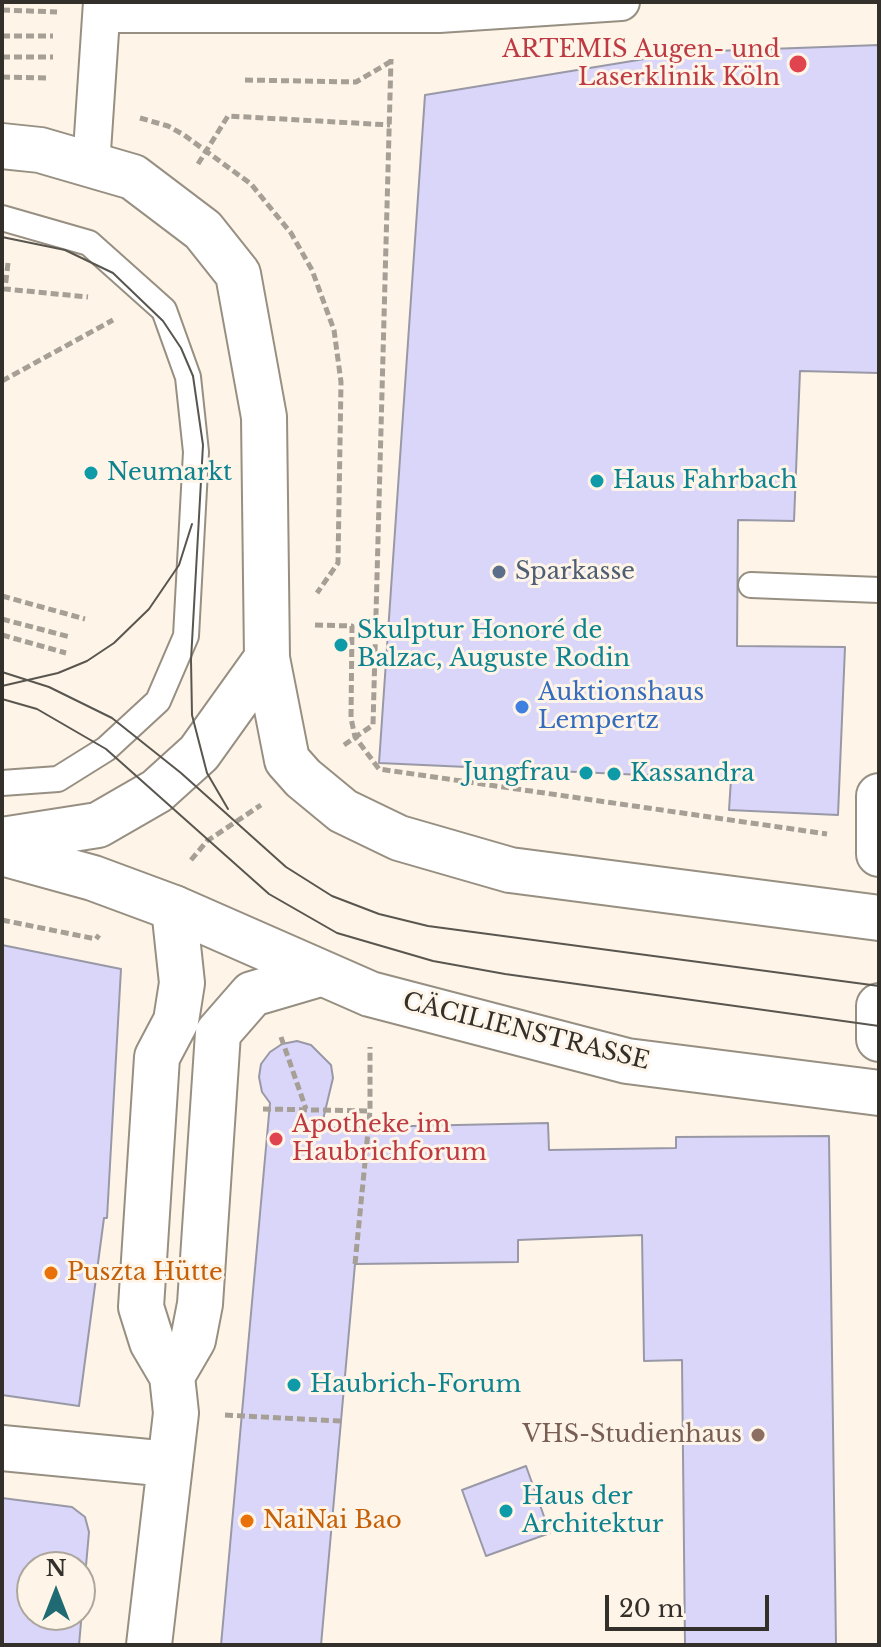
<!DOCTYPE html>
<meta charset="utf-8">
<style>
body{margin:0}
#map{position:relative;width:881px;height:1647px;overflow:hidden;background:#fef5e8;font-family:"Libre Baskerville",serif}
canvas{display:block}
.frame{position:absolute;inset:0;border:4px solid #33302b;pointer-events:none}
.north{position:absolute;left:16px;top:1551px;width:80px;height:80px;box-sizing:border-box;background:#fef5e8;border:2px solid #ada69c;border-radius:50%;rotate:0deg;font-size:22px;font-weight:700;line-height:32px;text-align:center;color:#33302b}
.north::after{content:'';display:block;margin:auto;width:28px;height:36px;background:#206a73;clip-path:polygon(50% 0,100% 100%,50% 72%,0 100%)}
.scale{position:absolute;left:605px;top:1595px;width:164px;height:36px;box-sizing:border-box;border:4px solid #33302b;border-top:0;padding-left:10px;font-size:24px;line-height:28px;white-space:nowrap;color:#33302b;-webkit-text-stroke:6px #fef5e8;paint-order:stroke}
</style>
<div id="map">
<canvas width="881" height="1647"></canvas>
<div class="frame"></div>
<div class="north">N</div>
<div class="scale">20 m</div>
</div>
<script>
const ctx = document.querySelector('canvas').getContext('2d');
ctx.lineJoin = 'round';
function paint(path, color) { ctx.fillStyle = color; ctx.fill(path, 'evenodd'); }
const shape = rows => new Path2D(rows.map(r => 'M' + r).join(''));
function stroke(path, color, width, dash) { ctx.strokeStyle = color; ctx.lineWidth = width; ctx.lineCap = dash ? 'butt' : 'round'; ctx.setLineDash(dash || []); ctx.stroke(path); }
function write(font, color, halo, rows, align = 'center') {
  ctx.font = font + ' "Libre Baskerville",serif'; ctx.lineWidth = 6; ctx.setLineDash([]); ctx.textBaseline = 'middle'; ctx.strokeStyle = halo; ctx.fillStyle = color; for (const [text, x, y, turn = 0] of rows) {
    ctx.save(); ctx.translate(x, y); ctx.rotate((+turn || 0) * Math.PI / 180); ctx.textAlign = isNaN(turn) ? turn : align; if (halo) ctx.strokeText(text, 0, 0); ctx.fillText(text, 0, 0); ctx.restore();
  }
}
const building = shape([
 [879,45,879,373,800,371,794,521,738,520,737,646,845,647,838,815,729,810,731,779,379,763,425,95,687,52,879,45],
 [2,945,121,969,107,1218,104,1218,79,1406,2,1395,2,945],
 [297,1041,311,1045,331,1065,333,1078,321,1128,548,1123,549,1150,676,1148,676,1137,829,1136,836,1645,685,1645,682,1360,644,1361,642,1235,518,1240,518,1262,355,1264,321,1645,221,1645,270,1103,262,1092,259,1077,261,1064,270,1052,282,1044,297,1041],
 [526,1466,550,1533,486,1556,462,1490,526,1466],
 [2,1498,72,1507,85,1517,89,1532,79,1645,2,1645,2,1498],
 [32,1567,80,1567,80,1615,32,1615,32,1567]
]);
const path = shape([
 [2,10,57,12],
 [2,36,53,36],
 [2,57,53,57],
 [2,77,49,78],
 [245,80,356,82,390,62],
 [140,118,168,126,184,135,251,184,291,233,312,270,334,330,341,382,338,563,317,593],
 [198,164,228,116,390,125],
 [8,263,5,289,88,297],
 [2,381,113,320],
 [2,596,85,619],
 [2,619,70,637],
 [315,625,352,626,351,718,355,737,379,769,827,834],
 [2,635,66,653],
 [344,745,373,725,391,59],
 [191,860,207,841,261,805],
 [2,920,96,939,99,935],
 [281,1037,306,1109],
 [263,1109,370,1111],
 [355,1264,370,1111,370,1047],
 [225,1415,340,1421]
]);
const service = shape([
 [2,218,89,243,164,310,188,377,196,452,186,636,158,701,106,749,58,779,2,783],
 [751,585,879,590]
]);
const pedestrian = shape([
 [102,14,439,14,621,2],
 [91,166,102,2]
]);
const minor = shape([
 [879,796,879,854],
 [879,1006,879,1039],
 [172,1376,193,1340,200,1304,218,1033,252,994,320,974],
 [2,1448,169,1464],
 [149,1645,176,1413,172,1376,152,1342,141,1307,157,1057,176,1021,182,983,174,908]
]);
const secondary = shape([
 [2,146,40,150,133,177,203,230,238,274,264,417,267,658,287,760,303,778,343,811,399,838,510,870,879,918],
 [2,840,98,825,157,791,199,753,267,658],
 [2,853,93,878,174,908,370,994,627,1061,879,1093]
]);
const tram = shape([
 [2,237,65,250,113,273,163,321,181,348,193,376,203,445,191,660,192,715,207,773,228,809],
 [2,672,49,687,112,718,181,773,286,867,332,896,379,914,428,926,879,986],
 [2,686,58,673,87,661,114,643,149,609,179,565,192,524],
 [2,699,37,709,106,749,269,894,337,933,433,961,505,974,879,1026]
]);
const markers = [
 [798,64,10,"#e0444e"],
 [91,473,8,"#0f9aa8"],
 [597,481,8,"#0f9aa8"],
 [499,572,8,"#5c6f8a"],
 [341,645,8,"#0f9aa8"],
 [522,707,8,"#3f7fe0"],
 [586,773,8,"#0f9aa8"],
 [614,774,8,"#0f9aa8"],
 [276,1139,8,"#e0444e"],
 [51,1273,8,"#e8710a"],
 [294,1385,8,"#0f9aa8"],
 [758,1435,8,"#8d6e63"],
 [506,1511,8,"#0f9aa8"],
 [247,1521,8,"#e8710a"]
];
const healthNames = [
 ["ARTEMIS Augen- und",780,50],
 ["Laserklinik Köln",780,78],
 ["Apotheke im",292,1125,"left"],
 ["Haubrichforum",292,1153,"left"]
];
const cultureNames = [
 ["Neumarkt",107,473],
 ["Haus Fahrbach",613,481],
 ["Skulptur Honoré de",357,631],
 ["Balzac, Auguste Rodin",357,659],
 ["Jungfrau",570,773,"right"],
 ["Kassandra",630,774],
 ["Haubrich-Forum",310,1385],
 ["Haus der",522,1497],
 ["Architektur",522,1525]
];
const serviceNames = [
 ["Sparkasse",515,572]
];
const shopNames = [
 ["Auktionshaus",538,693],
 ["Lempertz",538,721]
];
const streetNames = [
 ["CÄCILIENSTRASSE",526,1032,14]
];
const foodNames = [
 ["Puszta Hütte",67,1273],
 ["NaiNai Bao",263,1521]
];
const educationNames = [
 ["VHS-Studienhaus",742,1435]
];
paint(building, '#d9d6f9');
stroke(building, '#9998a6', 2);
stroke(service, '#968f82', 28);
stroke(pedestrian, '#968f82', 40);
stroke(minor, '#968f82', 48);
stroke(secondary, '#968f82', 48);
stroke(path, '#a69f96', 5, [8, 4]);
stroke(service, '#fff', 24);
stroke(pedestrian, '#fff', 36);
stroke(minor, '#fff', 44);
stroke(secondary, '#fff', 44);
stroke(tram, '#59554f', 2);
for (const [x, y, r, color] of markers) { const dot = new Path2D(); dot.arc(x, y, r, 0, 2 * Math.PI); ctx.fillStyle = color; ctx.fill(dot); stroke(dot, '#fef5e8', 3); }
write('24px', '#be3a42', '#fef5e8', healthNames, 'right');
write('24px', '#0d838f', '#fef5e8', cultureNames, 'left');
write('24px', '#4e5e75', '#fef5e8', serviceNames, 'left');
write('24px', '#366cbe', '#fef5e8', shopNames, 'left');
write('24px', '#33302b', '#fef5e8', streetNames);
write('24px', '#c56008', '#fef5e8', foodNames, 'left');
write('24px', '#785e54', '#fef5e8', educationNames, 'right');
</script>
